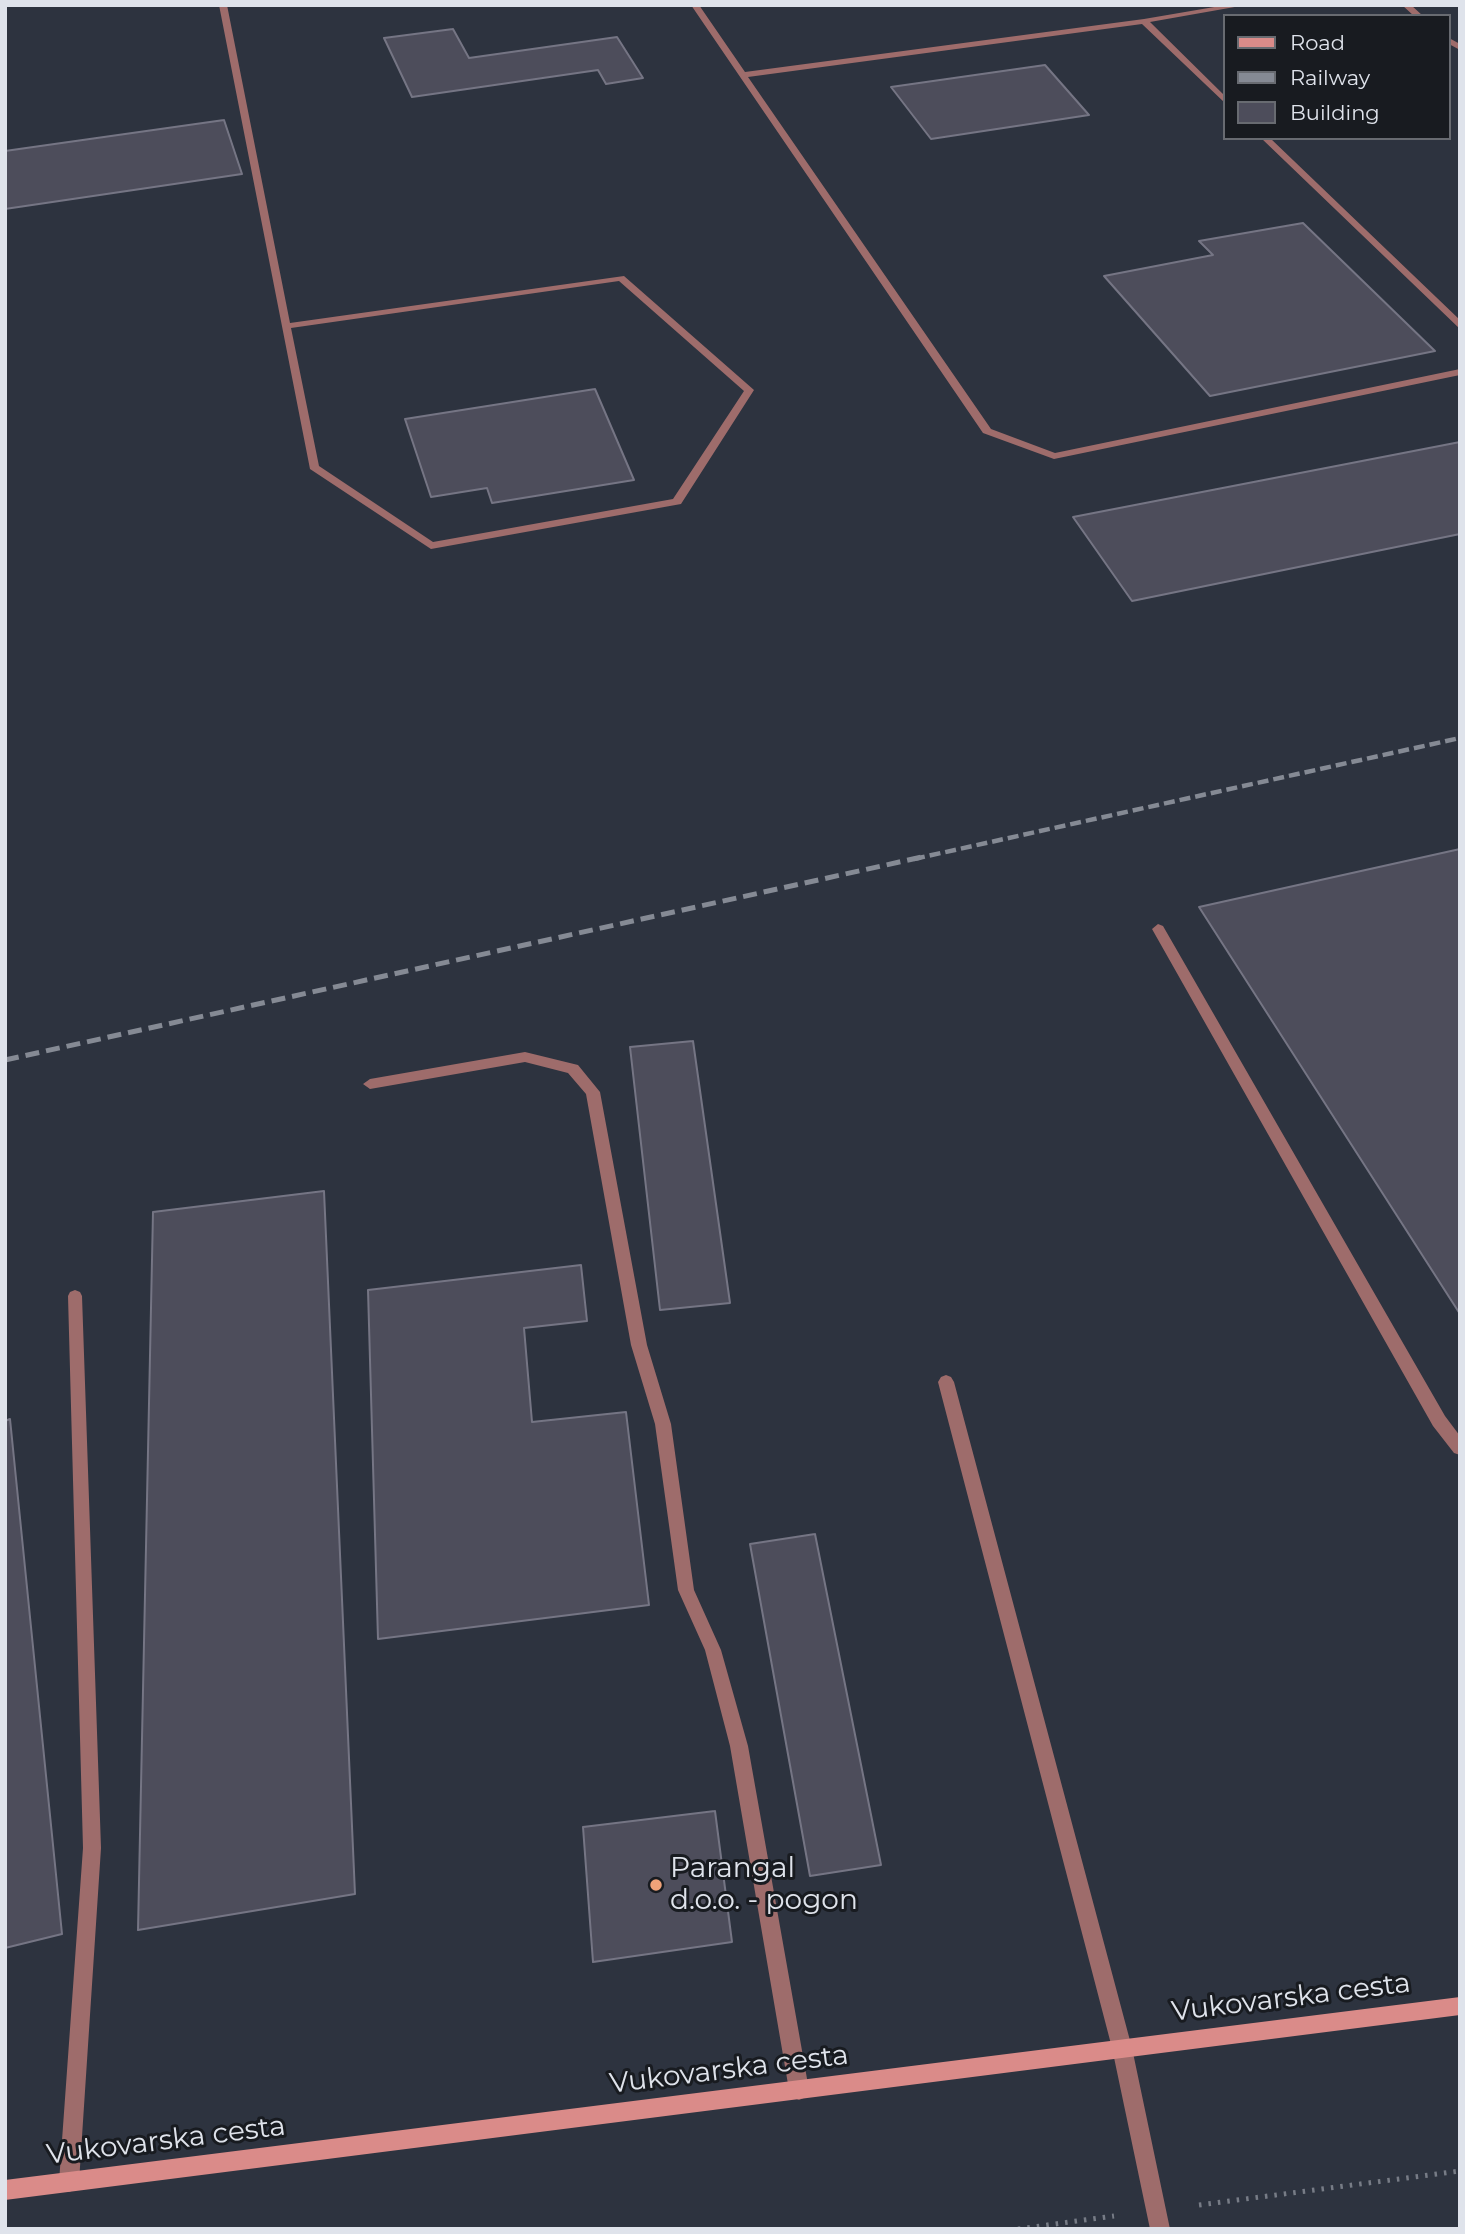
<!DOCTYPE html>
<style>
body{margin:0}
#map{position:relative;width:1465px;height:2234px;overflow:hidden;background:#2d333f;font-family:Montserrat,sans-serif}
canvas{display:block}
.frame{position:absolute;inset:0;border:7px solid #dfe3eb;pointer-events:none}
.legend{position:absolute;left:1223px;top:14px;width:228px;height:126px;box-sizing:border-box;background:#181b20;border:2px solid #686b71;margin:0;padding:9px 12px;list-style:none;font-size:21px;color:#dfe3eb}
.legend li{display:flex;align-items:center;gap:14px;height:35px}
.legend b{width:35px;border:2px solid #686b71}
</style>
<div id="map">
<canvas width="1465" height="2234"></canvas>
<div class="frame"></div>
<ul class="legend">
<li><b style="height:9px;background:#da8b89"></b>Road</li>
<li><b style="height:9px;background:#858a94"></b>Railway</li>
<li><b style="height:19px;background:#4d4d5b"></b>Building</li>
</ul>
</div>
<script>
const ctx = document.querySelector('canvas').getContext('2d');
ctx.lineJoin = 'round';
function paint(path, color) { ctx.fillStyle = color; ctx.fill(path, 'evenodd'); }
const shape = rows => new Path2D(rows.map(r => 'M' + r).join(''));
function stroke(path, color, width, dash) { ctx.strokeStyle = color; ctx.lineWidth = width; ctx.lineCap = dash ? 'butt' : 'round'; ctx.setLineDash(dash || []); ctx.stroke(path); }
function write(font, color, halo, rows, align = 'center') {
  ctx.font = font + ' Montserrat,sans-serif'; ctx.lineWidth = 6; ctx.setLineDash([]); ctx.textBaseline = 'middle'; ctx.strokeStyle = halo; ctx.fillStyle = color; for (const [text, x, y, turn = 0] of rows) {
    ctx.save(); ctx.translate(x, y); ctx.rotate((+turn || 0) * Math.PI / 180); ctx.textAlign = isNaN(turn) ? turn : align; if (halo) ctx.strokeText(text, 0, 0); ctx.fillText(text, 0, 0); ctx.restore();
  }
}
const building = shape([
 [453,29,469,58,617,37,643,78,606,84,598,70,412,97,384,38,453,29],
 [1045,65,1089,115,931,139,891,87,1045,65],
 [224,120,242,174,5,209,5,151,224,120],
 [1303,223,1435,351,1210,396,1104,276,1213,255,1199,241,1303,223],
 [595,389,634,480,492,503,487,488,431,497,405,419,595,389],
 [1460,442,1460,534,1132,601,1073,517,1460,442],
 [1460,849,1460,1314,1199,907,1460,849],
 [693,1041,730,1303,660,1310,630,1047,693,1041],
 [324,1191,355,1894,138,1930,153,1212,324,1191],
 [581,1265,587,1321,524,1328,532,1422,626,1412,649,1605,378,1639,368,1290,581,1265],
 [10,1419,62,1934,5,1948,5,1421,10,1419],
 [815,1534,881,1865,810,1876,750,1544,815,1534],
 [715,1811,732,1942,593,1962,583,1827,715,1811]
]);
const path = shape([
 [1199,2205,1460,2171],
 [1018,2229,1114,2216]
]);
const lane = shape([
 [219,5,227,5,290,323,624,276,754,390,681,504,431,549,310,469,219,5],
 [619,281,744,391,673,499,433,542,319,466,291,328,619,281],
 [691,5,699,5,745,72,1144,19,1226,5,1246,5,1150,22,1225,96,1225,103,1142,24,748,77,991,429,1055,453,1460,369,1460,375,1054,459,983,433,691,5],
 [1402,5,1411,5,1423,16,1414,16,1402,5],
 [1449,38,1460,44,1460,50,1449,44,1449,38],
 [1261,138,1270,138,1460,320,1460,329,1261,138],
 [1158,924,1163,926,1445,1416,1460,1436,1460,1455,1454,1453,1433,1426,1152,929,1158,924],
 [525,1052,578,1065,600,1092,647,1345,671,1424,694,1590,721,1650,748,1746,809,2090,806,2097,799,2100,792,2097,789,2090,730,1746,705,1650,678,1590,655,1424,631,1345,586,1094,568,1073,525,1062,370,1089,363,1084,370,1079,525,1052],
 [75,1290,80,1292,82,1296,101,1848,79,2182,76,2189,69,2192,62,2189,59,2182,83,1848,68,1296,70,1292,75,1290],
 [946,1375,951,1377,954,1382,1132,2048,1170,2229,1150,2229,1112,2048,938,1382,941,1377,946,1375]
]);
const secondary = shape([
 [1460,1997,1460,2015,5,2200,5,2180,1460,1997]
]);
const railFar1 = shape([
 [914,859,1460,738]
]);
const rail = shape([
 [5,1060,922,857]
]);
const markers = [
 [656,1885,7,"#f0a279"]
];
const nearPoinames = [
 ["Parangal",670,1869],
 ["d.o.o. - pogon",670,1901]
];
const nearStreetnames = [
 ["Vukovarska cesta",1291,1998,-7],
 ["Vukovarska cesta",729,2070,-7],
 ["Vukovarska cesta",166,2141,-7]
];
paint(building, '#4d4d5b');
stroke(building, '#757584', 2);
stroke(path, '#777c86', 5, [2.5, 7]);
paint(lane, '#9e6c6b');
paint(secondary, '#da8b89');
stroke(railFar1, '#858a94', 4.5, [11, 5]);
stroke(rail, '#858a94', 5, [14, 7]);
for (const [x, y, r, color] of markers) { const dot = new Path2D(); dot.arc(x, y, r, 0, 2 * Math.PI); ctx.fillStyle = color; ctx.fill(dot); stroke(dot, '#181b20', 2.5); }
write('28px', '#dfe3eb', '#181b20', nearPoinames, 'left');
write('28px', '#dfe3eb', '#181b20', nearStreetnames);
</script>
